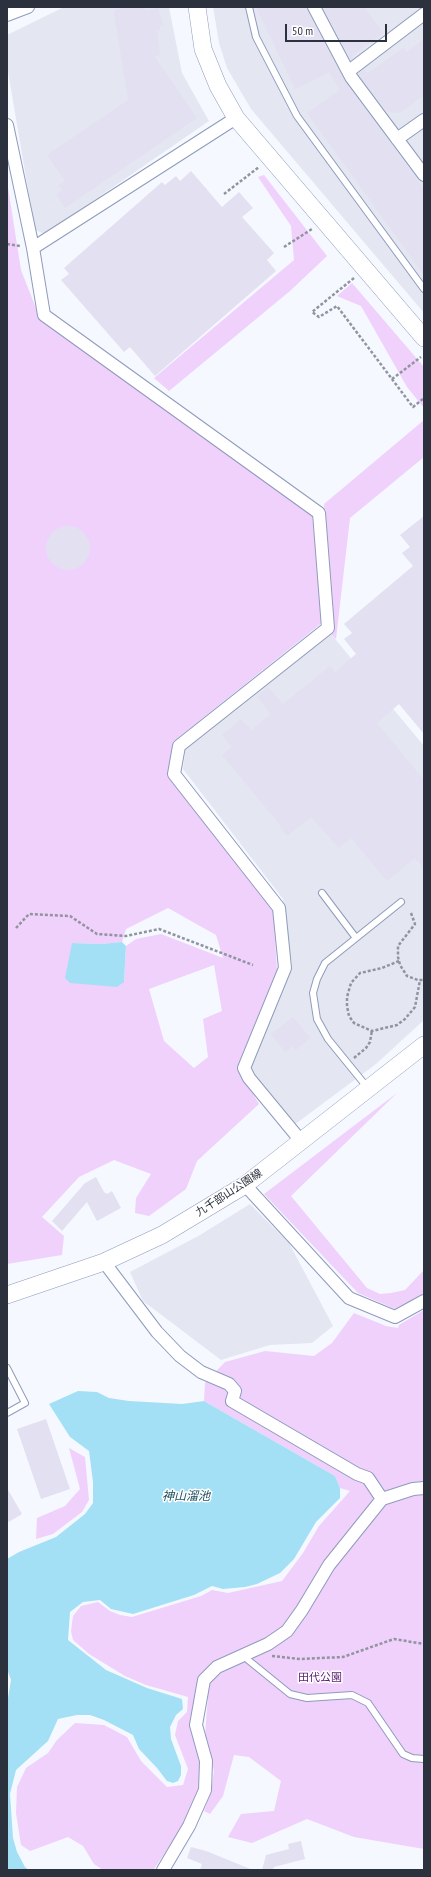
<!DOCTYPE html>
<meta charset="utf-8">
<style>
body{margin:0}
#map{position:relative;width:431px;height:1877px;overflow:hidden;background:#f5f8ff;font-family:"PT Sans Narrow",sans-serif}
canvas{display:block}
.frame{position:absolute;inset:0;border:8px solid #2c313e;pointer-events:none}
.scale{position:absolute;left:285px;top:24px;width:102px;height:18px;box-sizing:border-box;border:2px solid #2c313e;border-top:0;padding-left:5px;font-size:12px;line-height:14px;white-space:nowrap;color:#2c313e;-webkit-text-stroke:3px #fff;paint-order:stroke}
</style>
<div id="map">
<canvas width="431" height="1877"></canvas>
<div class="frame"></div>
<div class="scale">50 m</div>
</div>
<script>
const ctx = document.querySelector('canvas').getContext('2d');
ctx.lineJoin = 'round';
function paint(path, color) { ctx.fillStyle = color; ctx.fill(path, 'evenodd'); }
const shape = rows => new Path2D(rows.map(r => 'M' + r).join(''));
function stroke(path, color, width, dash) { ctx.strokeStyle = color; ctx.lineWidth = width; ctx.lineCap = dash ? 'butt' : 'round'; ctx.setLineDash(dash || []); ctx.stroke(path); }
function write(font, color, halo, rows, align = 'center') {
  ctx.font = font + ' "PT Sans Narrow","Noto Sans JP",sans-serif'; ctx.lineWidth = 3; ctx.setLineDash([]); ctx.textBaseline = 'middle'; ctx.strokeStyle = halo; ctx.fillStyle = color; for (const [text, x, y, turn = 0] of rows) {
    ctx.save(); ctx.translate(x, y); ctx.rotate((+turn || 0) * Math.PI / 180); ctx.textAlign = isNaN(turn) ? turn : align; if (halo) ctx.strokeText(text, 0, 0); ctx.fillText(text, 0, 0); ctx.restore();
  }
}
const built = shape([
 [64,7,169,7,182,73,209,121,45,234,35,230,7,66,7,35],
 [213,7,424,7,424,313,251,109,227,68,219,43],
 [331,634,424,746,424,1020,376,1064,294,1125,250,1069,292,967,283,899,183,769,186,745],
 [250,1204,289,1243,333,1326,312,1343,270,1345,221,1360,143,1301,130,1272,200,1235]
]);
const green = shape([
 [264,175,327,256,290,291,169,391,154,378,294,260,291,226,258,177],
 [7,181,21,270,41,321,312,514,323,622,174,741,169,774,273,908,277,970,237,1067,259,1104,197,1161,186,1189,149,1216,135,1213,136,1198,151,1174,114,1160,79,1177,42,1217,64,1236,62,1255,7,1264],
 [168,908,216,935,223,958,161,934,136,939,126,946,124,982,72,943,101,944,122,942,126,929],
 [214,965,222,1011,203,1019,208,1057,194,1068,164,1041,149,989],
 [352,283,424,367,424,408,407,387,361,306,337,296],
 [424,420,424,457,350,518,336,639,331,634,324,504],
 [397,1093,291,1196,367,1288,380,1294,391,1293,405,1290,424,1270,424,1294,395,1309,358,1293,264,1194],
 [424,1310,424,1849,354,1837,307,1819,252,1843,228,1837,241,1814,274,1811,281,1781,249,1757,234,1755,223,1796,210,1814,204,1811,211,1792,214,1771,205,1735,208,1696,195,1696,192,1725,199,1761,200,1789,182,1828,154,1869,103,1870,94,1864,83,1846,68,1837,30,1851,21,1845,16,1813,17,1787,26,1768,48,1753,57,1740,75,1723,104,1725,127,1737,141,1761,167,1787,183,1785,188,1769,175,1735,178,1721,187,1712,188,1697,146,1685,125,1676,89,1654,73,1640,71,1631,73,1616,81,1606,98,1602,110,1611,120,1615,132,1617,201,1596,212,1590,228,1593,282,1581,303,1553,319,1526,350,1491,340,1488,335,1476,204,1401,205,1383,225,1362,265,1351,314,1356,332,1343,354,1313,386,1326,398,1328,399,1325],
 [69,1448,85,1457,89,1500,82,1512,53,1534,36,1539,37,1518,65,1506,80,1489]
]);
const water = shape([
 [122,942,126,946,124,982,117,987,70,983,65,978,72,943,101,944],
 [78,1391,97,1392,109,1398,129,1401,182,1404,204,1401,335,1476,340,1488,340,1498,316,1522,294,1559,280,1573,257,1584,245,1587,223,1589,212,1586,194,1595,133,1614,111,1609,100,1600,83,1602,70,1612,68,1640,106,1670,147,1688,182,1699,183,1709,176,1715,170,1727,171,1739,181,1766,181,1775,178,1781,173,1783,167,1781,157,1768,139,1749,133,1735,104,1720,90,1715,77,1715,58,1719,48,1741,16,1770,10,1794,13,1838,17,1852,25,1867,29,1870,7,1870,7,1704,11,1680,7,1669,7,1559,19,1552,56,1537,85,1514,93,1503,93,1482,89,1451,70,1437,49,1404]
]);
const building = shape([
 [126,7,144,7,145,11,158,8,163,25,160,26,160,30,157,30,160,55,154,56,197,118,65,208,56,194,62,190,58,185,65,181,47,155,128,100,114,13,115,10],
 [256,7,307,7,345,81,424,189,424,275,307,113,340,90,329,72,295,89],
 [322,7,364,7,383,33,352,56,353,58,351,60],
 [424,39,424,95,400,113,387,112,358,74,364,69,368,73,403,48,407,52],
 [191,171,222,207,239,192,253,208,242,217,274,253,267,260,276,271,155,376,130,347,124,352,61,280,69,274,64,268,162,182,165,185,176,176,180,181],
 [424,516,424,734,399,704,377,723,424,780,424,869,415,858,387,881,351,838,339,848,311,817,287,836,280,827,281,826,222,755,232,747,222,735,241,719,251,730,271,714,257,697,268,687,283,704,330,666,335,672,356,654,344,639,352,633,344,624,413,566,402,553,410,547,400,535],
 '46 548a22 22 0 1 1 44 0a22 22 0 1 1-44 0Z',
 [293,1017,310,1038,296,1050,293,1046,285,1052,271,1034],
 [96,1177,104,1192,107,1194,112,1191,121,1208,97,1221,87,1202,62,1231,52,1221,85,1183],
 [46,1419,70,1489,41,1499,17,1429],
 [7,1488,22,1514,7,1523],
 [301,1841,305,1859,274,1867,272,1870,262,1870,266,1855,289,1849,288,1844],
 [191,1847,206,1851,253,1870,200,1870,202,1864,187,1858]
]);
const path = shape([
 [224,194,259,167],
 [7,244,20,246],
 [284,247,312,229],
 [354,278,312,312,319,317,337,306,413,407,424,398],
 [392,379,421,357],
 [411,913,415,924,398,946,398,957,400,965,407,976,418,980,424,980],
 [16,928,29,914,70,916,97,934,126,936,159,929,253,965],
 [399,961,382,968,360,973,351,983,347,997,347,1006,349,1016,354,1023,372,1031,397,1025,405,1019,415,1007,420,980],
 [354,1058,366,1048,370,1042,372,1030],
 [272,1656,300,1659,343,1657,394,1639,424,1644]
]);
const lane = shape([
 [249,7,256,37,297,116,424,289],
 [322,893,356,938],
 [367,1087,328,1039,317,1019,313,993,317,979,325,963,401,902],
 [7,1368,25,1403,7,1413],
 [242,1655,290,1694,307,1698,352,1695,368,1703,403,1754,412,1758,424,1759]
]);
const street = shape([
 [314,7,351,77,424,175],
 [7,15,28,7],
 [349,71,424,14],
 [7,125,33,248,44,315,319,513,328,628,179,746,174,774,279,908,285,968,244,1068,249,1078,301,1141],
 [397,139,424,120],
 [33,248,236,118],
 [245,1185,349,1298,395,1317,424,1301],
 [104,1262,157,1332,180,1356,201,1372,229,1384,235,1391,232,1401,357,1474,368,1478,382,1499],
 [163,1870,189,1826,205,1790,206,1761,196,1725,204,1680,217,1667,268,1644,287,1631,302,1610,329,1565,382,1499,413,1489,424,1488]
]);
const secondary = shape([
 [197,7,203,49,218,86,236,118,424,338],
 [7,1295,104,1262,162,1235,245,1185,424,1045]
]);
const streetNames = [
 ["九千部山公園線",229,1193,-33]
];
const parkNames = [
 ["田代公園",320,1678]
];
const waterNames = [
 ["神山溜池",186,1497]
];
paint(built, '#e4e7f1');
paint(green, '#efd1fc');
paint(water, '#a3e0f5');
paint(building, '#e2e0f1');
stroke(lane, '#8f9bbc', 8);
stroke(street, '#8f9bbc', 14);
stroke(secondary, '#8f9bbc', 18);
stroke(path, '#90949e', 2.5, [3, 2]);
stroke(lane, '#fff', 6);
stroke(street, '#fff', 12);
stroke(secondary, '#fff', 17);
write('11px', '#2c313e', '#fff', streetNames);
write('11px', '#5a1c71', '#fff', parkNames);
write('italic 12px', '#1d4e5d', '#fff', waterNames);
</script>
